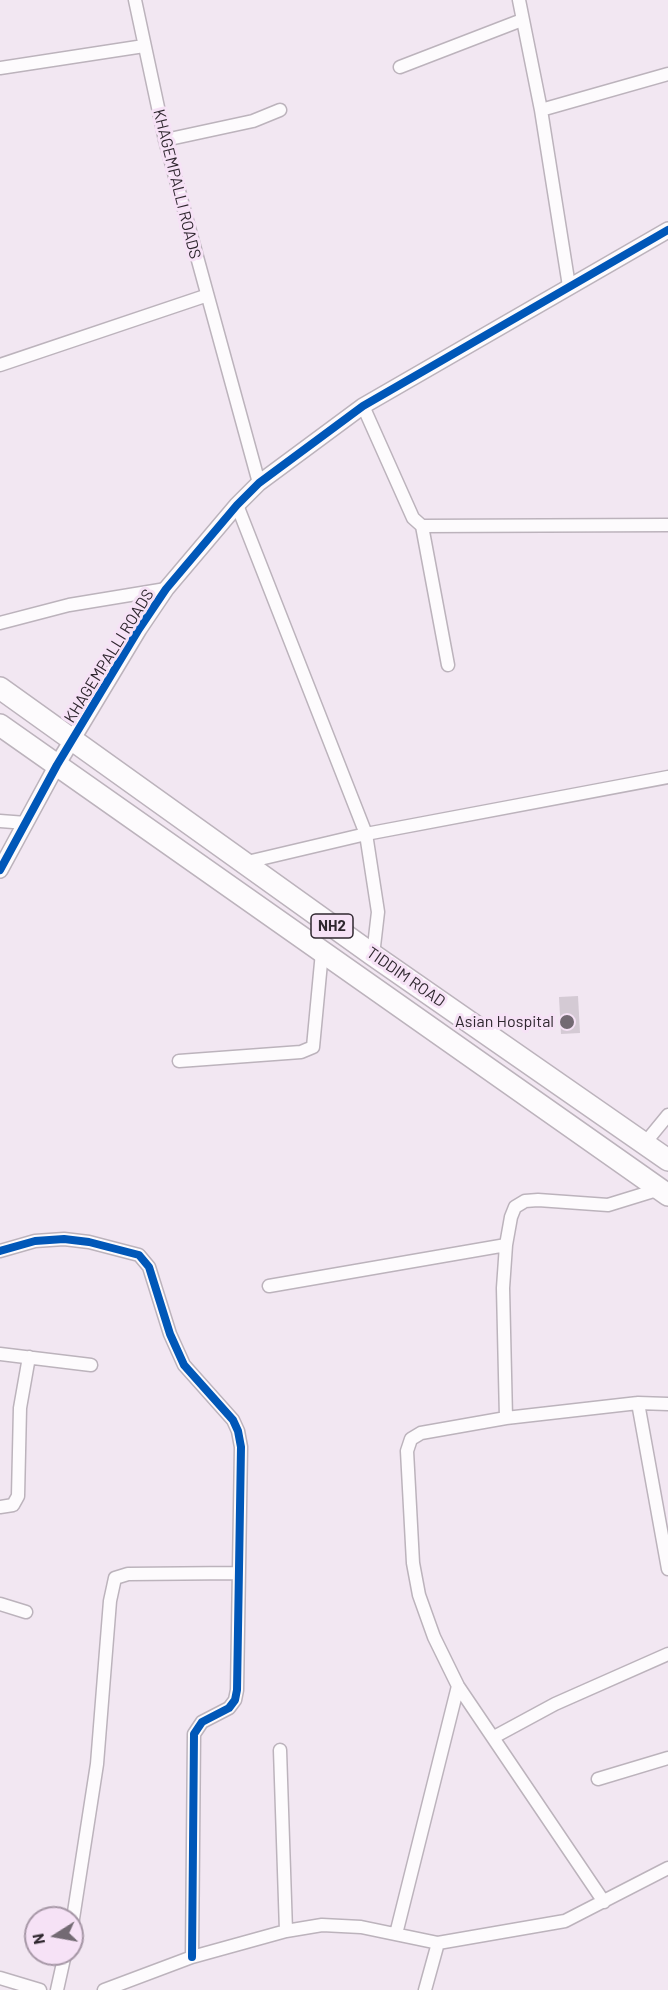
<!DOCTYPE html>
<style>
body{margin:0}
#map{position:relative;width:668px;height:1990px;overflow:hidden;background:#f2e7f2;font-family:Barlow,sans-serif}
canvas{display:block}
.north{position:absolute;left:24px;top:1906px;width:60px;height:60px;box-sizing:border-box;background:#f6e2f6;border:2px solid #a697a6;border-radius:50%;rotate:259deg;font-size:16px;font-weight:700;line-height:24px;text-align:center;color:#2f272f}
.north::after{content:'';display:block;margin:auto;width:21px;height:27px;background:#736a73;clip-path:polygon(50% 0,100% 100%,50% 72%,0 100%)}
</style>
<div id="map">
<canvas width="668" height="1990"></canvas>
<div class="north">N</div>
</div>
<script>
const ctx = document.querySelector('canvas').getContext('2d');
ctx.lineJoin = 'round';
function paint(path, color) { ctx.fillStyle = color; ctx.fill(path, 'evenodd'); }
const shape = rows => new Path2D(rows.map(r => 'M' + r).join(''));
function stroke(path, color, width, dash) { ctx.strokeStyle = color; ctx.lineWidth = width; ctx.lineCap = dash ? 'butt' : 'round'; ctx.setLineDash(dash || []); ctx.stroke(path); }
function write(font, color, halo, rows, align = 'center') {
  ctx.font = font + ' Barlow,sans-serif'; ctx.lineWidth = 6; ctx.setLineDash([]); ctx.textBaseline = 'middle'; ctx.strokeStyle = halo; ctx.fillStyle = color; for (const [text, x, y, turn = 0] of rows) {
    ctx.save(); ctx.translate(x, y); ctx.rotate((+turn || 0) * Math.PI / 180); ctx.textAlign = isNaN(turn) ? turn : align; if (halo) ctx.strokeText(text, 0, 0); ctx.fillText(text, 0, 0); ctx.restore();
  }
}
const building = shape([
 [578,996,580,1033,561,1034,559,997]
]);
const minor = shape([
 [135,0,165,140,259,483],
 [519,0,541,110,569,286],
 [400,67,522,20],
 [0,68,144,46],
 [541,110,668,74],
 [165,140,253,121,280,110],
 [0,365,205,296],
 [363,406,413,518,422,526,668,525],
 [237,505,366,834,378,912,373,955],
 [422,526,448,665],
 [0,623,69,605,166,589],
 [0,821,26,823],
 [243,863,366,834,668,777],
 [179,1061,301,1052,313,1047,322,952],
 [645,1143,668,1115],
 [0,1251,35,1241,64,1239,89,1242,139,1255,149,1267,170,1334,184,1365,233,1420,238,1431,241,1447,237,1690,235,1700,229,1708,202,1722,194,1734,192,1957],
 [269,1286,506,1245],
 [0,1354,91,1365],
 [638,1403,668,1569],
 [506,1418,503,1288,506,1245,511,1217,515,1207,525,1201,538,1200,608,1205,660,1189],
 [0,1507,13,1505,18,1496,20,1408,29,1357],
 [0,1604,26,1612],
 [494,1737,555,1704,668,1654],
 [280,1750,286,1931],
 [598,1779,668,1758],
 [604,1902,458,1686,434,1637,419,1595,413,1563,407,1451,411,1439,421,1433,506,1418,638,1403,668,1404],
 [72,1925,97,1764,110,1601,115,1578,128,1574,237,1573],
 [396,1934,458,1686],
 [0,1978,40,1990],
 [57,1990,65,1954],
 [104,1990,192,1957,286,1931,322,1925,361,1927,438,1943,565,1921,668,1868],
 [425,1990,438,1943]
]);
const tertiary = shape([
 [0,870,57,765,139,629,166,589,237,505,259,483,363,406,668,230]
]);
const trunk = shape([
 [0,688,373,955,668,1160],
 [0,725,668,1195]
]);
const cycleway = shape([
 [0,870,57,765,139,629,166,589,237,505,259,483,363,406,668,230],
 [0,1251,35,1241,64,1239,89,1242,139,1255,149,1267,170,1334,184,1365,233,1420,238,1431,241,1447,237,1690,235,1700,229,1708,202,1722,194,1734,192,1957]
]);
const markers = [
 [567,1022,8,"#736a73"]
];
const shields = [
 [332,926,42]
];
const shieldNames = [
 ["NH2",332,926]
];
const streetNames = [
 ["KHAGEMPALLI ROADS",177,184,76],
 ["KHAGEMPALLI ROADS",109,656,-58],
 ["TIDDIM ROAD",406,977,35]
];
const poiNames = [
 ["Asian Hospital",554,1022]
];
paint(building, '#d4cad4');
stroke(minor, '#bcb3bc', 15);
stroke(tertiary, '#bcb3bc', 18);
stroke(trunk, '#bcb3bc', 24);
stroke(minor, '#fdfbfd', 12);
stroke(tertiary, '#fdfbfd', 15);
stroke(trunk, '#fdfbfd', 21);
stroke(cycleway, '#0057b8', 8);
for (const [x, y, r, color] of markers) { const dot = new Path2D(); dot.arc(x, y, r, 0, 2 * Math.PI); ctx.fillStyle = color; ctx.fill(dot); stroke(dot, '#f6e2f6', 2); }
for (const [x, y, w] of shields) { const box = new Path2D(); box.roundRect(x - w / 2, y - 12, w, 24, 4.5); ctx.fillStyle = '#f6e2f6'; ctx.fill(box); stroke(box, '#2f272f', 1.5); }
write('bold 15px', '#2f272f', null, shieldNames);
write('16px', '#2f272f', '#f6e2f6', streetNames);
write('16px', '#2f272f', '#f6e2f6', poiNames, 'right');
</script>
